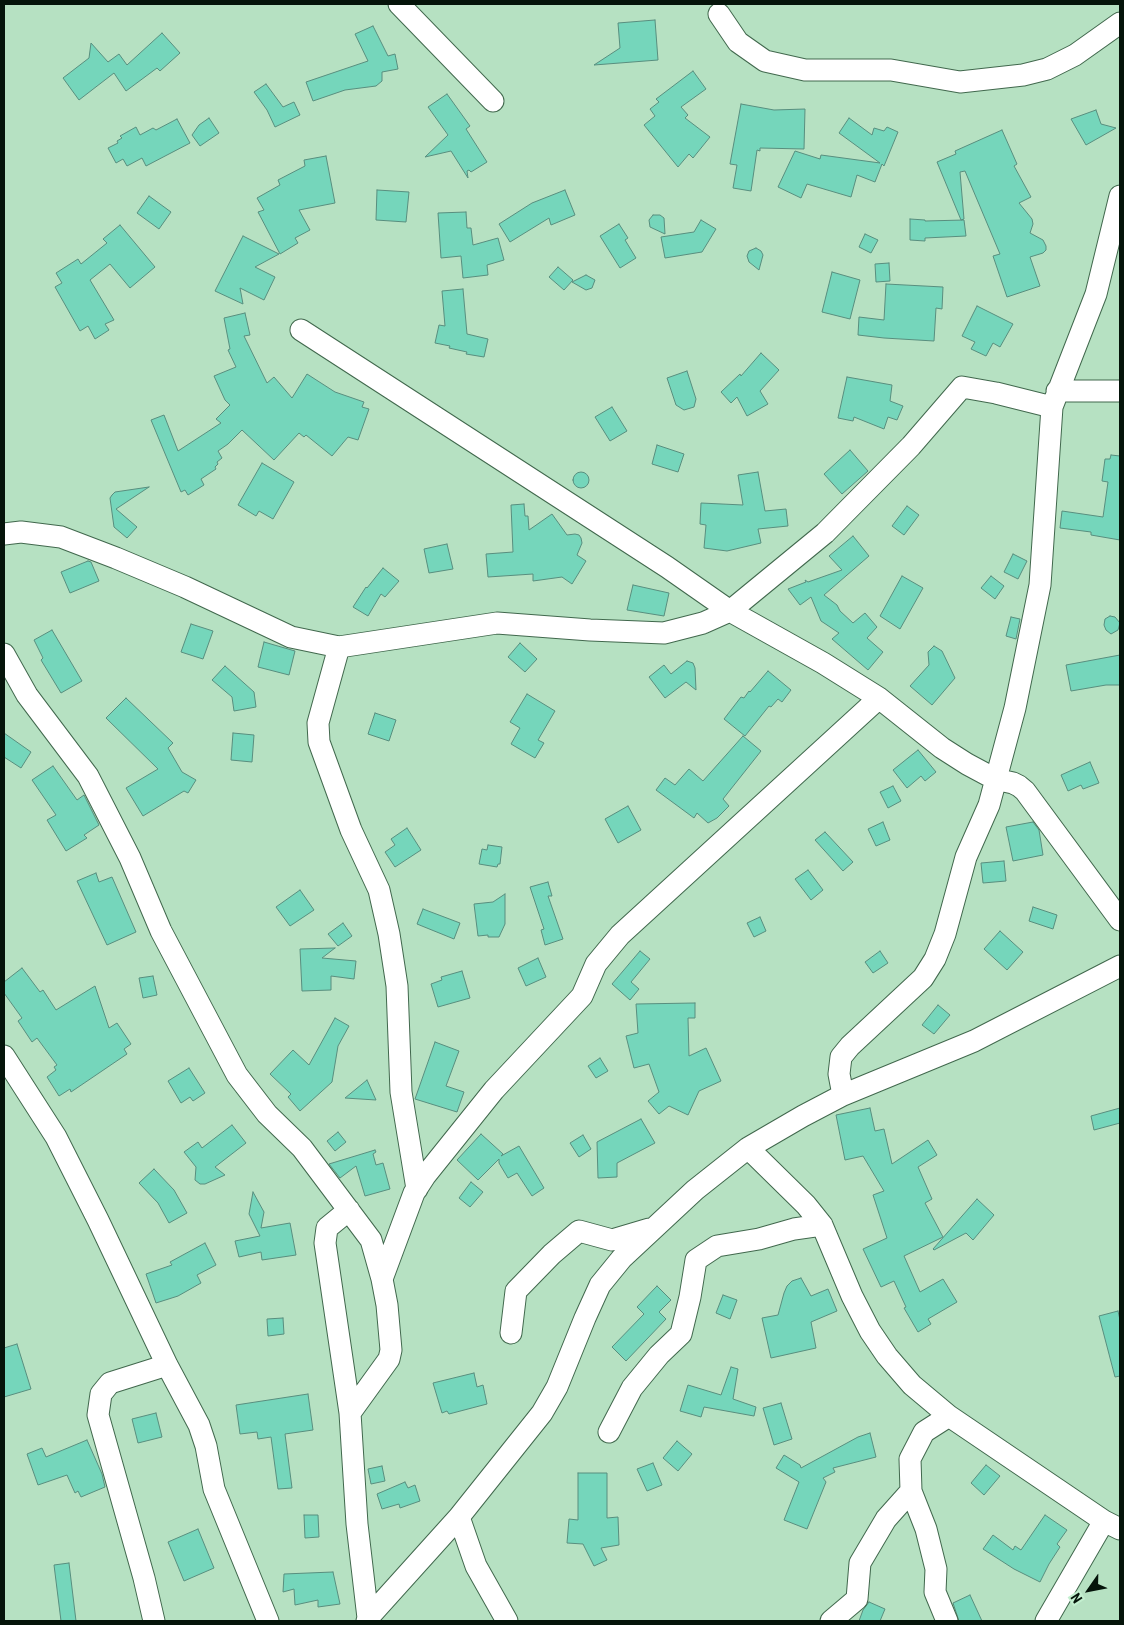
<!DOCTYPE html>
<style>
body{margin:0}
#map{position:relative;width:1124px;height:1625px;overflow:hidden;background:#b6e1c2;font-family:"Roboto Condensed",sans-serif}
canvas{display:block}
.frame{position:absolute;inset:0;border:5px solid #05140a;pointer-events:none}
.north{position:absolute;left:1064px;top:1565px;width:50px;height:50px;-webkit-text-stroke:4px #c3efcf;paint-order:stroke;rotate:237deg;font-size:14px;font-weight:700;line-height:20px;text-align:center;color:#05140a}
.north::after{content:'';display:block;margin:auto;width:18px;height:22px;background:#05140a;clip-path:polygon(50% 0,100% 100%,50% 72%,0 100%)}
</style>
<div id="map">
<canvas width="1124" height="1625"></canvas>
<div class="frame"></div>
<div class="north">N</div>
</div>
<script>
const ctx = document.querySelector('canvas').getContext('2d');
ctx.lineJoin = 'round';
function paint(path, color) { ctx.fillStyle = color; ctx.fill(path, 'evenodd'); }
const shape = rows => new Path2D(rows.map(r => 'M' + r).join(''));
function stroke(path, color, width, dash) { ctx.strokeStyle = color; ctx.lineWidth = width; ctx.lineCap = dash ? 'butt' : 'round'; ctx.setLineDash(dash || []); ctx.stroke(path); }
const building = shape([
 [655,20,658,60,594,65,620,48,618,23,655,20],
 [373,26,388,56,395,54,398,69,382,72,382,81,376,86,345,90,313,101,306,82,368,61,355,34,373,26],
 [162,33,180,53,160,71,157,68,126,91,114,73,79,100,63,78,89,58,91,43,108,62,119,54,127,65,162,33],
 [693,71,706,89,681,107,688,115,685,118,710,137,693,158,689,154,678,167,644,125,655,116,650,109,659,102,656,99,693,71],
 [266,84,283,107,294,102,300,115,275,127,267,110,254,92,266,84],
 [447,94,470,126,466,129,487,162,471,172,469,170,467,171,468,178,451,151,425,157,448,135,428,107,447,94],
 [741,104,774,110,805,109,804,149,760,148,760,151,757,150,751,191,733,188,737,165,730,164,741,104],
 [1096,110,1101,124,1116,128,1086,145,1071,119,1096,110],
 [209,118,219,133,200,146,192,135,199,125,209,118],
 [849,118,872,135,874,128,884,131,887,127,898,132,884,166,882,164,875,182,857,175,851,197,807,184,801,198,778,187,795,151,820,159,821,155,880,163,839,133,849,118],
 [177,119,190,143,146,166,142,158,127,166,123,159,116,163,108,148,118,143,117,141,122,138,120,136,136,127,140,135,153,128,156,130,177,119],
 [1002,130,1017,164,1014,166,1031,197,1019,203,1032,219,1033,224,1030,233,1043,240,1046,246,1046,250,1043,253,1030,257,1040,286,1007,297,993,256,1000,254,965,171,960,172,964,219,961,220,937,162,956,154,955,151,1002,130],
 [326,156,335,203,299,210,310,230,295,238,298,243,280,254,258,212,264,210,257,198,280,185,278,180,305,166,304,160,326,156],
 [377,190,409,192,406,222,376,220,377,190],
 [565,190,575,215,551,225,549,218,510,242,499,224,532,203,565,190],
 [149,196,171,212,159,229,137,213,149,196],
 [466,212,467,228,471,228,473,245,498,238,504,260,487,265,488,275,463,278,461,256,441,258,438,213,466,212],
 [653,215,660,215,664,218,665,234,650,227,649,220,653,215],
 [910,219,925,220,925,221,964,220,966,236,925,238,925,241,910,240,910,219],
 [701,220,716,229,702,252,665,258,661,237,694,232,701,220],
 [619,224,628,238,625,240,636,258,620,268,600,236,619,224],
 [120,225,155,267,130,288,110,264,90,280,114,320,105,324,109,330,95,339,88,326,80,331,55,287,62,283,56,273,78,259,81,264,107,243,103,239,120,225],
 [865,234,878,240,871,253,859,247,865,234],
 [243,236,279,254,255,267,275,277,264,300,240,288,243,304,215,291,243,236],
 [756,248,761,251,763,255,759,270,749,262,747,256,749,251,756,248],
 [889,263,890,281,876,282,875,264,889,263],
 [558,267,573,280,564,290,549,277,558,267],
 [832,272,860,280,850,319,822,312,832,272],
 [586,275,595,280,592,288,586,290,572,282,586,275],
 [886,284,943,287,942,309,936,308,934,341,884,338,858,335,859,317,884,320,886,284],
 [463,289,467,334,488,339,484,357,466,354,467,352,449,348,450,346,435,343,439,325,445,326,442,291,463,289],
 [977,306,1013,324,1000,347,993,343,986,356,971,349,975,342,962,336,977,306],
 [245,313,250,335,244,336,267,383,274,377,292,398,307,374,335,392,364,402,362,407,369,409,358,440,348,437,332,456,306,435,304,437,299,433,274,460,242,430,228,444,218,451,222,458,217,462,218,464,215,467,216,469,201,479,204,485,188,495,185,490,181,492,151,420,164,415,178,451,221,423,216,419,230,405,225,400,214,376,236,367,228,350,230,349,224,318,245,313],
 [761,353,779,370,760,391,768,404,747,416,737,397,731,403,721,392,740,374,741,376,761,353],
 [687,371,696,399,694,407,684,410,676,405,667,378,687,371],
 [847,377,892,385,890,401,903,406,897,420,888,417,884,429,854,417,853,421,838,418,847,377],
 [612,407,627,431,610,441,595,417,612,407],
 [657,445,684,454,678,472,652,464,657,445],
 [850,450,868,471,842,494,824,474,850,450],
 [1111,455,1120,456,1120,540,1091,535,1091,532,1060,528,1062,511,1103,517,1108,482,1102,481,1105,459,1110,459,1111,455],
 [262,463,294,482,273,519,259,511,256,516,238,505,262,463],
 [758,472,765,511,786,509,788,526,758,529,761,543,727,551,704,548,706,525,700,524,701,503,743,505,738,475,758,472],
 '573 480a8 8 0 1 1 16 0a8 8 0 1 1-16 0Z',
 [149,487,116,509,137,527,127,538,114,527,110,498,112,495,115,492,149,487],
 [524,504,525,516,528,516,529,530,552,514,567,535,575,534,579,535,581,538,582,543,577,555,586,561,572,584,562,577,533,581,533,574,488,577,486,554,513,552,511,505,524,504],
 [907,506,919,515,904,535,892,526,907,506],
 [853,536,869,556,824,595,837,605,840,611,853,623,865,613,877,627,867,638,883,652,868,670,832,639,839,633,821,621,811,597,800,605,788,589,806,582,805,580,808,582,842,570,829,556,853,536],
 [447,544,453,569,429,573,424,549,447,544],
 [1013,554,1027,561,1018,579,1004,572,1013,554],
 [88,561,91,562,99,581,70,593,61,572,88,561],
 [383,568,399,581,385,597,381,594,368,616,353,607,366,587,367,588,383,568],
 [902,576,923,588,900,629,880,616,902,576],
 [991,576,1004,586,995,599,981,588,991,576],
 [633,585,669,593,664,616,627,610,633,585],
 [1110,616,1115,617,1120,623,1118,630,1111,634,1106,630,1104,625,1105,619,1110,616],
 [1011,617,1020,619,1016,639,1006,636,1011,617],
 [191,624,213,631,203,659,181,652,191,624],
 [52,630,82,681,61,693,41,660,43,658,34,640,52,630],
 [264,642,295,651,289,675,258,667,264,642],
 [520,643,537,659,525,672,508,657,520,643],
 [934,646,942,651,955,678,932,705,910,686,929,665,928,652,934,646],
 [1120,655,1120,685,1106,685,1071,691,1066,665,1120,655],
 [687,661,693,663,695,668,696,690,686,682,665,698,649,677,664,665,671,674,687,661],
 [225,666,254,692,256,707,234,711,232,697,212,680,225,666],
 [768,671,791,690,782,702,778,699,771,707,769,706,745,736,724,719,741,697,744,698,749,691,750,692,768,671],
 [527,694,555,711,538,740,544,743,535,758,511,744,520,728,510,722,527,694],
 [126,698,173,743,168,748,182,772,196,780,188,793,184,791,143,816,126,788,158,769,106,718,126,698],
 [375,713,396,720,389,741,368,734,375,713],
 [4,733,31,752,21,768,4,757,4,733],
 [233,733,254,735,252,762,231,760,233,733],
 [743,736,761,751,723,799,729,806,717,818,708,823,697,813,694,818,656,790,665,778,675,785,689,769,703,781,743,736],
 [918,750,936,772,925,781,921,776,907,788,893,770,918,750],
 [1090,762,1099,783,1083,789,1081,785,1068,791,1061,775,1090,762],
 [53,766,77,800,84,795,99,825,84,835,87,838,66,851,47,820,56,815,32,780,53,766],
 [893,786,901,801,888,808,880,792,893,786],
 [628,806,641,830,618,843,605,819,628,806],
 [883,822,890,840,876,846,868,829,883,822],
 [1033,822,1039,830,1043,855,1013,861,1006,827,1033,822],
 [407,828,421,850,395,867,385,852,395,845,391,839,407,828],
 [825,832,853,862,843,871,815,840,825,832],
 [488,845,502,847,500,864,498,864,497,867,479,864,482,849,487,850,488,845],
 [1004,861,1006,881,983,883,981,863,1004,861],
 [808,870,823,890,811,900,795,879,808,870],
 [96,873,99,882,112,877,136,932,107,945,77,881,96,873],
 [548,882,552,896,548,896,563,939,545,945,541,930,544,929,530,887,548,882],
 [300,890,314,910,290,926,276,907,300,890],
 [505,894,505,924,499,937,488,937,488,935,478,936,474,904,493,902,505,894],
 [1033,907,1057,915,1053,929,1029,921,1033,907],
 [423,909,460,923,454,939,417,924,423,909],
 [760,917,766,931,754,937,747,923,760,917],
 [343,923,352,936,338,946,328,934,343,923],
 [1000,931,1023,952,1007,970,984,949,1000,931],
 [335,948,322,958,356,961,354,979,331,976,331,990,302,991,300,949,335,948],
 [640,951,650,959,631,982,639,989,630,1000,612,984,640,951],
 [880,951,888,963,873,973,865,962,880,951],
 [538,958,546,977,526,986,518,968,538,958],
 [22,968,40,992,43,990,56,1010,95,986,109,1028,117,1023,131,1044,124,1049,127,1054,71,1092,70,1089,59,1096,47,1077,56,1070,54,1067,57,1065,37,1038,32,1042,18,1021,22,1018,4,993,4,982,22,968],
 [462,971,470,998,438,1007,431,984,442,980,441,977,462,971],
 [153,976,157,995,143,998,139,978,153,976],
 [695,1003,695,1018,688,1018,689,1056,706,1048,721,1081,699,1091,688,1115,669,1106,659,1114,648,1101,659,1092,649,1064,634,1068,626,1036,638,1033,636,1004,695,1003],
 [938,1005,950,1015,934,1034,922,1025,938,1005],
 [335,1018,349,1026,338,1046,332,1082,300,1111,288,1097,291,1094,270,1074,293,1050,309,1065,335,1018],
 [435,1042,459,1051,446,1086,464,1092,457,1112,415,1099,435,1042],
 [600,1058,608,1071,596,1078,588,1066,600,1058],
 [189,1068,205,1093,193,1101,190,1097,181,1103,168,1081,189,1068],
 [367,1080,376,1100,345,1098,367,1080],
 [870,1108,875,1131,884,1129,892,1164,928,1140,937,1155,918,1167,932,1199,925,1203,943,1237,904,1256,920,1292,943,1279,957,1302,928,1319,931,1324,918,1332,904,1308,906,1307,894,1281,881,1287,863,1249,887,1238,873,1195,884,1191,863,1156,845,1160,836,1115,870,1108],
 [1120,1108,1120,1123,1094,1130,1091,1116,1120,1108],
 [641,1119,655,1143,617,1163,617,1177,598,1178,597,1142,641,1119],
 [232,1125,246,1143,215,1167,225,1175,205,1184,200,1184,195,1180,196,1167,184,1152,198,1142,202,1148,232,1125],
 [338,1132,346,1142,335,1151,327,1141,338,1132],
 [481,1134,503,1154,501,1156,519,1146,544,1188,532,1196,517,1173,508,1178,499,1163,499,1159,478,1180,457,1160,481,1134],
 [583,1135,591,1149,579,1157,570,1143,583,1135],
 [375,1150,376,1152,373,1154,376,1165,383,1163,390,1189,365,1196,356,1166,340,1178,329,1164,375,1150],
 [154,1169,174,1190,187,1213,169,1223,158,1203,139,1183,154,1169],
 [471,1182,483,1192,470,1207,459,1198,471,1182],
 [253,1192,264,1212,261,1228,290,1223,296,1255,262,1260,261,1252,239,1257,235,1241,260,1236,249,1214,253,1192],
 [977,1199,994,1215,973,1240,966,1233,934,1250,933,1249,977,1199],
 [205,1243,216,1265,197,1275,201,1283,178,1296,156,1303,146,1274,172,1265,170,1262,205,1243],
 [801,1278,811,1296,828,1289,837,1311,811,1322,816,1348,771,1358,762,1318,778,1315,784,1293,787,1286,792,1281,801,1278],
 [657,1286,671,1300,659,1312,666,1319,626,1361,612,1347,644,1314,637,1307,657,1286],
 [723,1295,737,1300,730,1319,716,1313,723,1295],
 [1118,1311,1120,1320,1120,1376,1115,1377,1099,1316,1118,1311],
 [283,1318,284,1334,268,1336,267,1319,283,1318],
 [17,1344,31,1389,4,1397,4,1348,17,1344],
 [731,1367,738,1369,733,1399,756,1407,754,1416,704,1407,701,1417,680,1411,688,1385,721,1395,731,1367],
 [474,1373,477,1387,483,1385,487,1404,449,1414,447,1411,442,1413,433,1383,474,1373],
 [308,1394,313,1430,285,1434,292,1488,278,1489,271,1437,258,1439,257,1432,240,1434,236,1405,308,1394],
 [781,1403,792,1439,774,1445,763,1408,781,1403],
 [156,1413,162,1437,138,1443,132,1419,156,1413],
 [870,1433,876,1457,833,1468,835,1472,823,1478,826,1482,807,1529,784,1520,799,1482,776,1468,784,1455,800,1465,801,1468,858,1437,870,1433],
 [87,1440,102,1474,105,1487,81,1497,78,1491,75,1493,67,1475,38,1485,27,1454,42,1448,46,1457,87,1440],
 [677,1441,692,1454,678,1471,663,1458,677,1441],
 [653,1463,662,1485,647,1491,637,1469,653,1463],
 [986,1465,1000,1476,984,1495,971,1483,986,1465],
 [382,1466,385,1481,371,1484,368,1469,382,1466],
 [578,1473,607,1473,607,1518,618,1517,619,1545,601,1548,607,1560,594,1566,583,1544,567,1543,569,1519,578,1520,578,1473],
 [405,1482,408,1488,415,1485,420,1501,400,1508,399,1504,382,1509,377,1494,405,1482],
 [304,1515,318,1515,319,1537,305,1538,304,1515],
 [1045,1515,1067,1530,1057,1544,1060,1547,1049,1564,1040,1582,1014,1569,983,1549,993,1535,1013,1550,1015,1546,1021,1550,1045,1515],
 [198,1529,214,1568,184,1581,168,1542,198,1529],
 [69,1563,76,1621,61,1621,54,1565,69,1563],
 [333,1572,340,1604,318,1607,318,1600,295,1605,294,1589,283,1592,284,1574,333,1572],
 [970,1595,982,1621,959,1621,953,1603,970,1595],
 [869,1602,885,1609,880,1621,859,1621,863,1610,869,1602]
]);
const street = shape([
 [399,4,493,101],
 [719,14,738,42,765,61,805,70,891,70,960,82,1023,75,1047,69,1075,55,1120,23],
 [301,330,667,567,730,611,825,533,911,446,962,387,996,393,1052,407],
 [1057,391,1120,391],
 [4,534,21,532,61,537,116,558,185,587,291,637,339,647,497,623,590,630,664,633,703,623,730,611,823,663,879,698,942,748,967,764,995,779,1013,783,1019,786,1025,791,1120,920],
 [339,647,318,723,319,742,351,830,379,890,389,934,397,986,401,1092,417,1189],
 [4,654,27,695,88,776,130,858,161,931,237,1075,267,1114,302,1148,371,1240,382,1279,387,1305,391,1350,389,1359,350,1413,357,1524,368,1618],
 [4,1056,56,1137,98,1220,167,1365,199,1425,206,1446,214,1489,268,1621],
 [843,1095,839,1074,841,1057,850,1046,923,978,935,959,945,934,966,857,989,805,1015,708,1040,585,1052,407,1096,294,1120,196],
 [748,1148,806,1205,822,1225,852,1296,870,1331,887,1356,912,1385,949,1416,1104,1521,1120,1529],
 [349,1210,327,1228,325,1243,350,1413],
 [382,1279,414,1193,425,1176,494,1090,582,996,596,964,620,935,879,698],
 [511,1333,516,1291,552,1254,579,1231,612,1240,649,1229],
 [609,1432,632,1388,659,1355,681,1334,690,1297,696,1260,717,1246,759,1239,794,1229,822,1225],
 [911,1491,926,1529,936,1569,935,1592,947,1621],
 [459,1517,476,1566,507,1621],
 [154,1621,144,1578,98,1415,101,1394,110,1383,167,1365],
 [367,1621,368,1618,459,1517,542,1413,557,1387,585,1318,600,1285,622,1258,695,1190,748,1148,803,1116,843,1095,974,1041,1120,966],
 [831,1621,857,1599,860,1563,886,1519,911,1491,910,1459,924,1432,949,1416],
 [1046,1621,1104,1521]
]);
paint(building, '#75d6bb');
stroke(building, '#588e7e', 1);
stroke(street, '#41684d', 23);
stroke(street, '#fff', 21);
</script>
